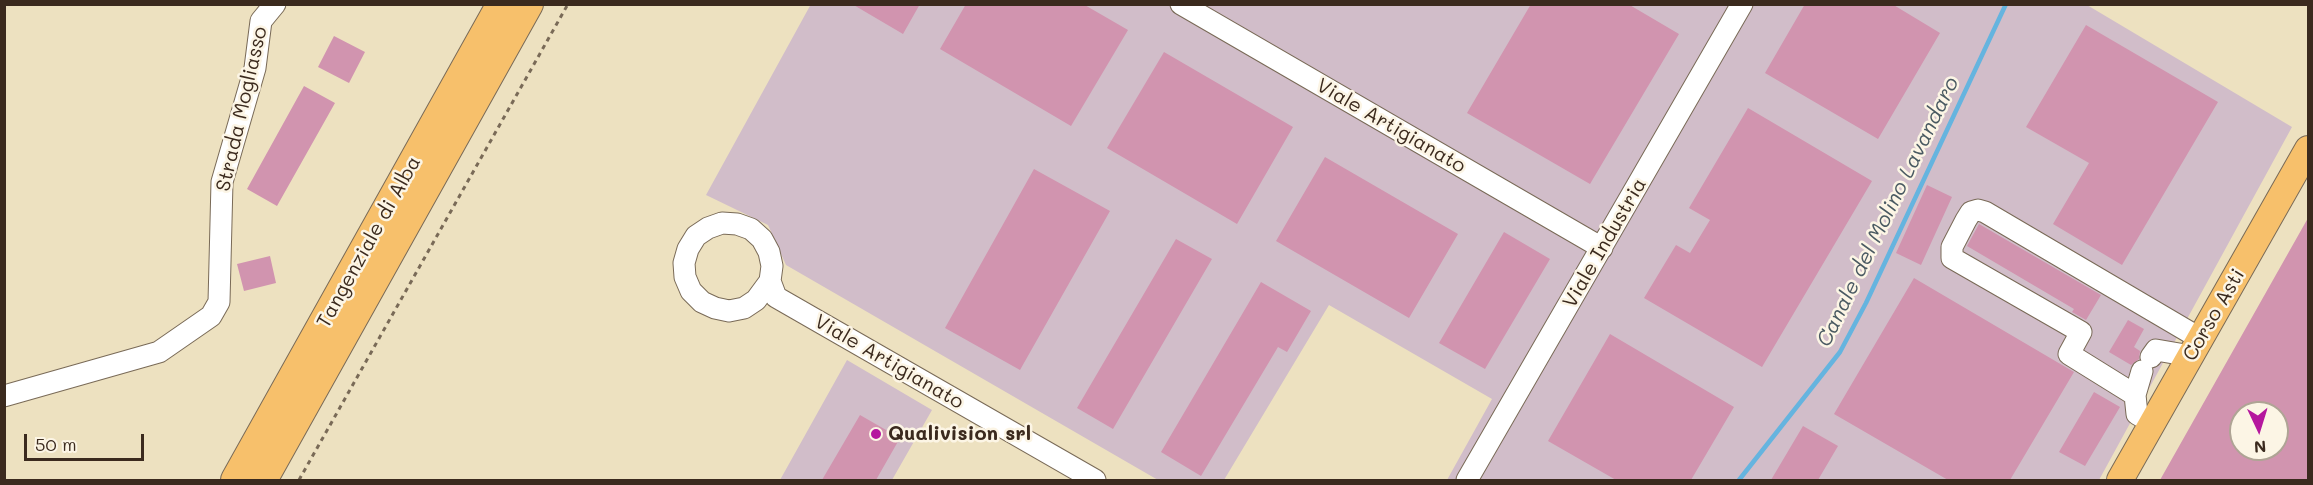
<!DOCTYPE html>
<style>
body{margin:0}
#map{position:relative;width:2313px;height:485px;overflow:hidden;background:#ede1c0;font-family:Mali,sans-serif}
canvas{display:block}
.frame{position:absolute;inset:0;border:6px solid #3b2a1e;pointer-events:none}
.north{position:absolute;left:2229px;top:401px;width:60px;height:60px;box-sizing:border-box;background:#fcf5e5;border:2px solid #afa495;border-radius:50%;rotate:176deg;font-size:16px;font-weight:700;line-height:24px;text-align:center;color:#3b2a1e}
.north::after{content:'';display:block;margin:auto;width:21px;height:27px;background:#b5179e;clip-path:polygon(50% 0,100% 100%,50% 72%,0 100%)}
.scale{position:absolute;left:24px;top:434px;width:120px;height:27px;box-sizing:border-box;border:3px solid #3b2a1e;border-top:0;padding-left:8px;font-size:18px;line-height:21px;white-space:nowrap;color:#3b2a1e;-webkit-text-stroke:4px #fcf5e5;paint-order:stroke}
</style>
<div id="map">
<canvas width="2313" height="485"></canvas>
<div class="frame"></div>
<div class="north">N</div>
<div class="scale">50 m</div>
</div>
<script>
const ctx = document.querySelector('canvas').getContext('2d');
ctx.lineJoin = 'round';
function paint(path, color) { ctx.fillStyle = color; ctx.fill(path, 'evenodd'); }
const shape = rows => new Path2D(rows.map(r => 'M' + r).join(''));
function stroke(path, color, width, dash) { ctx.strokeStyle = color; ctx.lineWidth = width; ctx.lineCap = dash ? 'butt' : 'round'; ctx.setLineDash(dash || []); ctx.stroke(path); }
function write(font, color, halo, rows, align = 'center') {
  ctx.font = font + ' Mali,sans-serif'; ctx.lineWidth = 5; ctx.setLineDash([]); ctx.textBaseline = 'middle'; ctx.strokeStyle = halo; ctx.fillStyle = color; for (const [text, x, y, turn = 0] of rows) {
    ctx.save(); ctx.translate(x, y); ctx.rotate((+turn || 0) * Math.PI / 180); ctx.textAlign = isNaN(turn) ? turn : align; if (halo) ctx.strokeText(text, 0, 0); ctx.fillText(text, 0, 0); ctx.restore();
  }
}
const industrial = shape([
 [811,4,2087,5,2292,127,2099,480,1447,480,1492,399,1329,305,1224,480,1158,480,786,265,768,225,706,195],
 [847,360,932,410,892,480,780,480]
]);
const stream = shape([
 [1739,480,1840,352,1866,303,2006,4]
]);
const building = shape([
 [852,4,920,4,903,34],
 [966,4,1083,4,1128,30,1071,126,940,49],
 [1531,4,1628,4,1679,34,1590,184,1467,113],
 [1805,4,1892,4,1940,33,1878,139,1765,73],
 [2086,25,2218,102,2122,265,2053,224,2089,163,2026,127],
 [334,36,365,52,349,83,318,67],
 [1164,52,1293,127,1237,224,1107,148],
 [304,86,335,103,277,206,247,189],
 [1748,108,1872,181,1762,367,1644,298,1676,245,1690,253,1710,220,1689,208],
 [1325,157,1458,234,1409,318,1276,241],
 [1034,169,1110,211,1020,370,945,328],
 [1927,185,1952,197,1921,265,1896,253],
 [2308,218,2308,480,2160,480],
 [2241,413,2277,413,2277,449,2241,449],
 [1979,224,2101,295,2086,320,2072,312,2074,309,1967,246],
 [1504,232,1550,259,1485,369,1439,343],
 [1176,239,1212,259,1113,429,1077,408],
 [270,256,276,283,244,291,237,264],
 [1914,278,2074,372,2010,480,1948,480,1834,414],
 [1261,282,1311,311,1287,352,1278,347,1201,476,1161,452],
 [2128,320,2144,329,2134,347,2140,351,2139,359,2131,365,2109,352],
 [1610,334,1734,407,1691,480,1616,480,1548,441],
 [2094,392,2120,407,2085,466,2059,452],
 [860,415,900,438,876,480,822,480],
 [1803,426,1838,446,1818,480,1771,480]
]);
const path = shape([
 [299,480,568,4]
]);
const minor = shape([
 [1181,4,1602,248],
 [770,281,756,300,744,308,729,311,715,308,702,302,691,291,685,277,684,263,688,249,696,236,708,228,722,223,737,224,751,229,762,239,769,252,772,266,770,281,776,297],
 [776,297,1095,480],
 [2151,357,2156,350,2191,356],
 [2135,395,2142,371],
 [4,396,159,352,211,316,219,302,222,182,255,68,261,21,275,4],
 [2153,423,2137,414,2135,395,2069,354,2081,332,1952,258,1952,247,1966,220,1971,212,1978,210,1985,212,2201,339],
 [1467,480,1742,4]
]);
const major = shape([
 [2120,480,2308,149]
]);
const highway = shape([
 [236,480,502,4],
 [262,480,528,4]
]);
const markers = [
 [876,434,6,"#b5179e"]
];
const streetNames = [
 ["Strada Mogliasso",242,109,-77],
 ["Viale Artigianato",1391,126,30],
 ["Tangenziale di Alba",369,242,-61],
 ["Viale Industria",1605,243,-60],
 ["Corso Asti",2214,315,-60],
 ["Viale Artigianato",889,362,30]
];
const poiNames = [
 ["Qualivision srl",888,434]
];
const waterNames = [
 ["Canale del Molino Lavandaro",1888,212,-64]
];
paint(industrial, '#d1bdc9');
stroke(stream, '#65b4df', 4.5);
paint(building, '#d194af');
stroke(minor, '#796a57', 23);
stroke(major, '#796a57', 28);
stroke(highway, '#796a57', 32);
stroke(path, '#796a57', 3, [4.5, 4.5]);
stroke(minor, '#fff', 21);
stroke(major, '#f7c06b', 26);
stroke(highway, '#f7c06b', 30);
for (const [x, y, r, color] of markers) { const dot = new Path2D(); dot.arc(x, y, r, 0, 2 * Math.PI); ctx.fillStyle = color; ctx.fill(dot); stroke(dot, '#fcf5e5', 2); }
write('20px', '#3b2a1e', '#fcf5e5', streetNames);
write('bold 20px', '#3b2a1e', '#fcf5e5', poiNames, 'left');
write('italic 21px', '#4a5a62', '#fcf5e5', waterNames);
</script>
